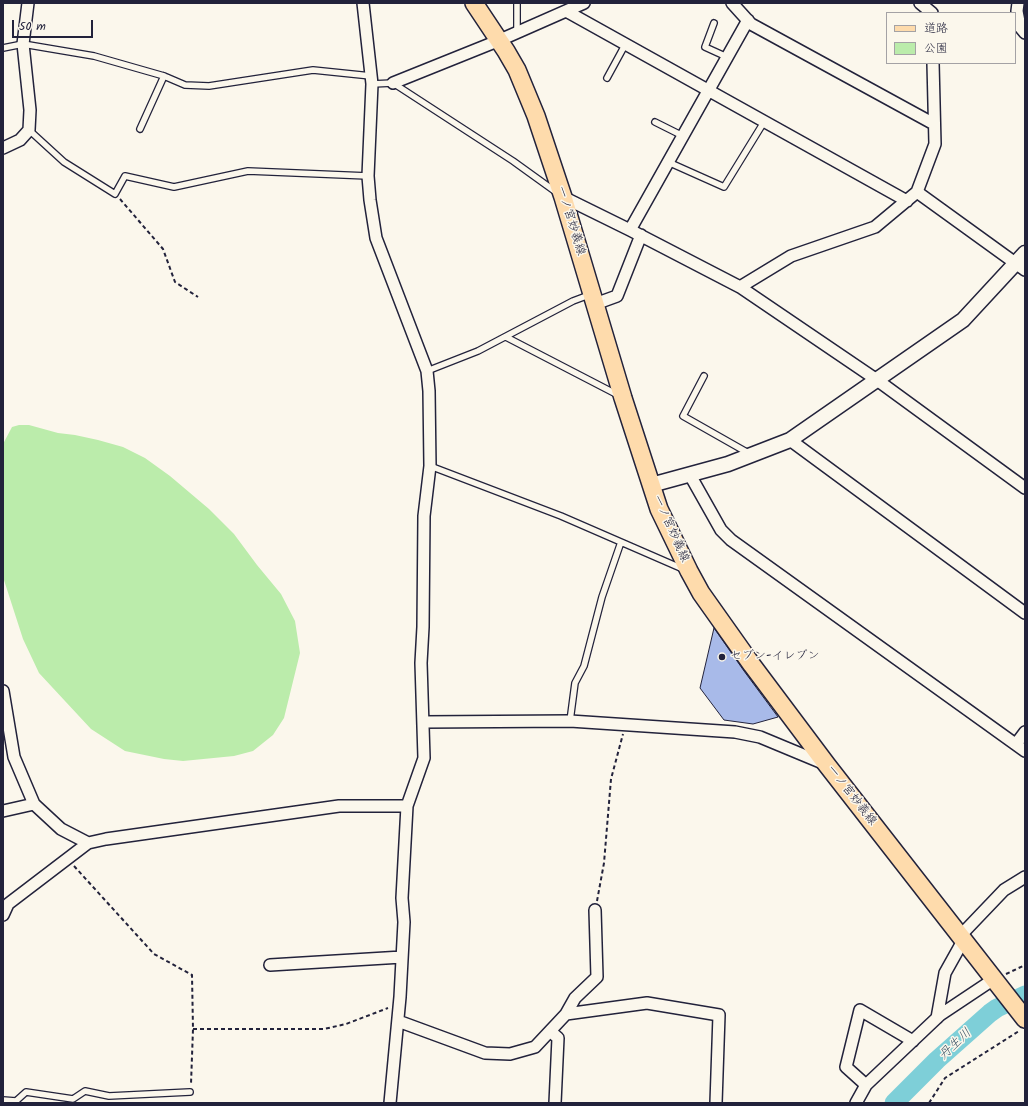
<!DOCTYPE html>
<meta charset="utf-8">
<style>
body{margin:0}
#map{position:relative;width:1028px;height:1106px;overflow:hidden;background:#fbf7ec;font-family:Kalam,"Klee One",sans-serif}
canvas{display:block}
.frame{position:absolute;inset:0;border:4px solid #22223b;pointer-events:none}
.legend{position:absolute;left:886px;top:12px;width:130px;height:52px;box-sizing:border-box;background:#fbf7ec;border:1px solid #a4a2a5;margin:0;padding:5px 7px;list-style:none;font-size:12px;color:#22223b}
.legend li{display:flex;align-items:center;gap:8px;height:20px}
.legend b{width:20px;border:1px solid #a4a2a5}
.scale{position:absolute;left:12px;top:20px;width:81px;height:18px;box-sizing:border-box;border:2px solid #22223b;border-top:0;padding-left:5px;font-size:12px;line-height:14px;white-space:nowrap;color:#22223b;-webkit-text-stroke:3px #fbf7ec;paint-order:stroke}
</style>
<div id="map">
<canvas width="1028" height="1106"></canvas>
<div class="frame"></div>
<ul class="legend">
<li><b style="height:5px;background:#fedbac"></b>道路</li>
<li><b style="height:11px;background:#bbecab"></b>公園</li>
</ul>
<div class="scale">50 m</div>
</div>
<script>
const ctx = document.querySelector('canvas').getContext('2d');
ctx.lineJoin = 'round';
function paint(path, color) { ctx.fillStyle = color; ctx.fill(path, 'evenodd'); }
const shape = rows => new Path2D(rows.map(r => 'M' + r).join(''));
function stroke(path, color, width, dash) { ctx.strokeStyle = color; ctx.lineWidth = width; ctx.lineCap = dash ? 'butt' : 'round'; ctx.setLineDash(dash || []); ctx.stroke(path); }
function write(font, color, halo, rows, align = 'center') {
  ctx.font = font + ' Kalam,"Klee One",sans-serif'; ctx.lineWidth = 3; ctx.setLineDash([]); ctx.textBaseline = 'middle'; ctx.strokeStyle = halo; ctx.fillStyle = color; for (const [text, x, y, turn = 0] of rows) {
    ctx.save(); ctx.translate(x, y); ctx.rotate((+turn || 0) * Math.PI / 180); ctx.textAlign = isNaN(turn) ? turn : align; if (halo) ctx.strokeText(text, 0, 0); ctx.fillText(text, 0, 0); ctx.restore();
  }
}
const green = shape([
 [19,425,29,425,58,433,75,435,98,440,123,447,145,458,170,476,209,509,234,534,257,565,281,594,295,621,300,653,284,718,273,735,253,751,234,756,183,761,164,759,125,751,91,729,39,673,23,639,3,577,3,444,12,427]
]);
const river = shape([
 [894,1103,937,1060,990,1013,997,1008,1025,995]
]);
const building = shape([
 [714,628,744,671,778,717,753,724,724,720,700,688,714,628]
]);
const path = shape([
 [120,199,163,249,175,282,198,297],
 [74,866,154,954,192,975,193,1029,191,1084],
 [597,901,604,863,611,779,623,734],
 [1006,974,1025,965],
 [193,1029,324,1029,346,1024,388,1008],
 [929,1103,945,1078,1019,1031]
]);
const service = shape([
 [517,3,517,32],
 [714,23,705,47,727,57],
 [3,48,23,44,94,56,164,76,140,129],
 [164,76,185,85,209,86,313,70,371,76],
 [607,78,625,45],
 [372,84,393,83,513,161,556,192],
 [655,122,683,136],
 [29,130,64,162,115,194,125,176,174,187,248,171,368,176],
 [668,162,724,187,764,122],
 [506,337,618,395],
 [427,371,478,351,573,301,589,295],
 [704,376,683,416,750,454],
 [430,466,561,516,683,569],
 [570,721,575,683,584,666,602,597,621,542],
 [3,1100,16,1101,26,1092,73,1099,85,1091,109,1096,190,1092]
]);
const minor = shape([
 [363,3,372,84,368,176,370,200,376,238,427,371,429,391,430,466,424,516,423,627,421,663,424,758,407,806,402,898,404,922,400,997,390,1103],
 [732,3,751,24,934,124],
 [920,3,932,13],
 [1018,3,1017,11,1020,27,1025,33],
 [566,11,907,201],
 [393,83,500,40,584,3],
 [3,148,20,140,29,130,30,110,23,44,28,3],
 [917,192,1025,270],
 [563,197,630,230,740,287,877,380,1025,488],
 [630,230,748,20],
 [740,287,791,256,875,227,917,192,935,144,933,63],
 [595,304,617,296,641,235],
 [790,440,1025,613],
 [690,475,721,530,731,540,1025,751],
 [3,691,14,757,34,804],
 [424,722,570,721,735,732,760,737,825,764],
 [1016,744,1025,732],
 [3,811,34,804,61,829,88,843],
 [3,915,8,904,88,843,106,839,339,806,407,806],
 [961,935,1004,890,1025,877],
 [270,965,402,957],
 [566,1014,647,1003,719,1015,716,1103],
 [937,1018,945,973,964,939],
 [398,1021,485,1053,510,1054,535,1047,566,1014,575,998,597,977,595,910],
 [550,1031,558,1038,555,1103],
 [866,1085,846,1067,860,1010,913,1041],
 [856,1103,866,1085,940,1015,994,979]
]);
const tertiary = shape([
 [651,485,728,464,790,440,963,320,1025,253]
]);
const primary = shape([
 [474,3,506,51,517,70,536,116,563,197,623,398,659,509,689,571,701,593,752,665,827,765,1025,1019]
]);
const markers = [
 [722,657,4,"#22223b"]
];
const streetNames = [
 ["一ノ宮妙義線",570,221,73],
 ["一ノ宮妙義線",670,529,66],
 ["一ノ宮妙義線",851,796,52]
];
const poiNames = [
 ["セブン-イレブン",730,657]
];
const waterNames = [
 ["丹生川",956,1045,-43]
];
paint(green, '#bbecab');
stroke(river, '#7ecfd8', 19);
paint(building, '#a8bae9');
stroke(building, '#22223b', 1);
stroke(service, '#22223b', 8);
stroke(minor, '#22223b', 14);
stroke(tertiary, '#22223b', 17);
stroke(primary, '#22223b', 20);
stroke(path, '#22223b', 2, [4, 3]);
stroke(service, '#fbf7ec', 5.5);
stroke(minor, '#fbf7ec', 11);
stroke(tertiary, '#fbf7ec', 14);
stroke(primary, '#fedbac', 17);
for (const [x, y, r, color] of markers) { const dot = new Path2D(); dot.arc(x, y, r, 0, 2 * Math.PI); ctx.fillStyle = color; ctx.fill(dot); stroke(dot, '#fbf7ec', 1.5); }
write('12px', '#22223b', '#fbf7ec', streetNames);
write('12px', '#22223b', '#fbf7ec', poiNames, 'left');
write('italic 13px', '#3e566a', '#fbf7ec', waterNames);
</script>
